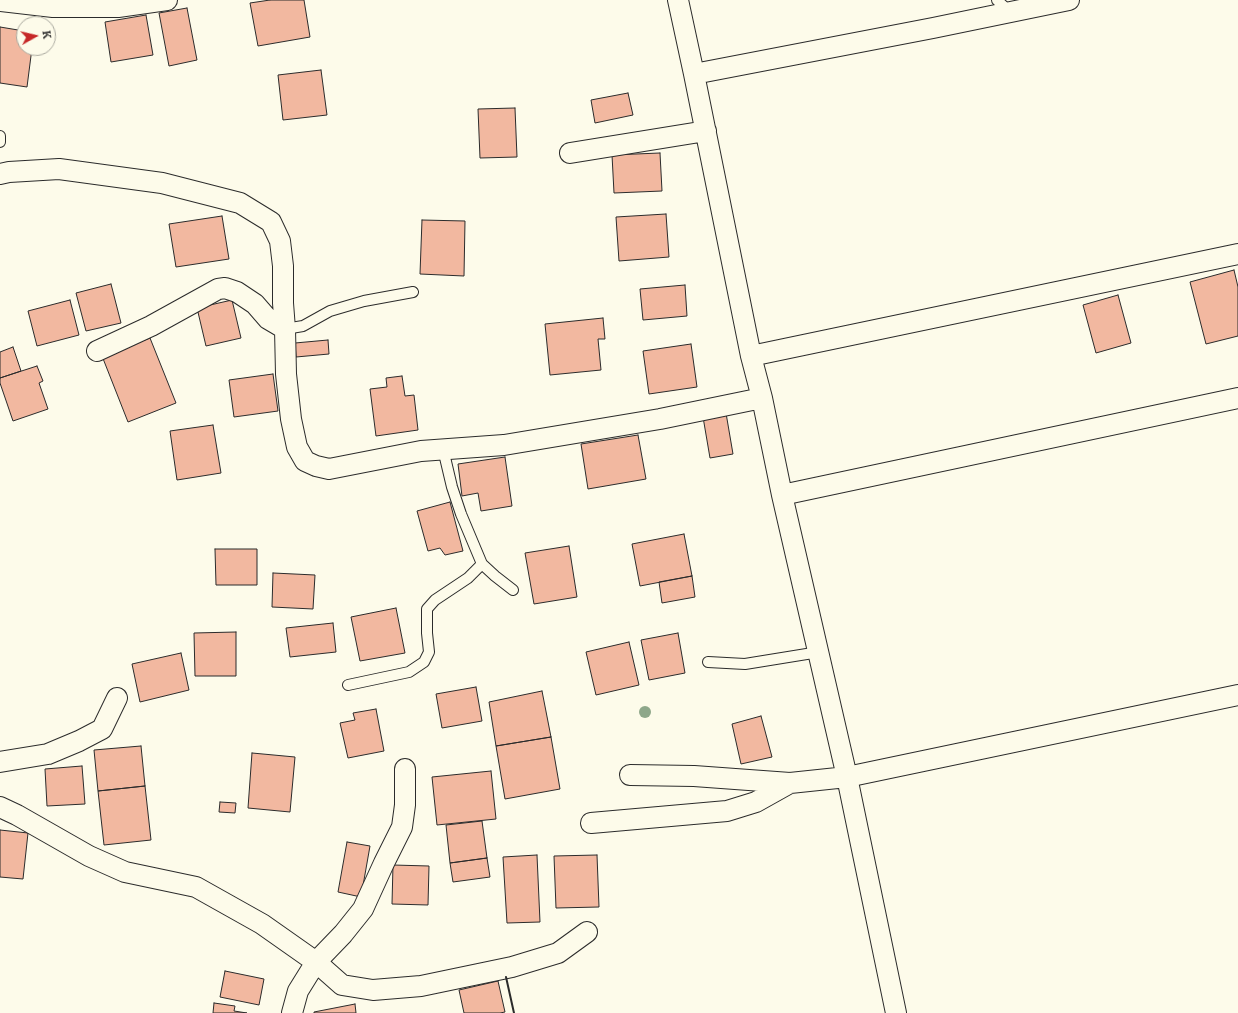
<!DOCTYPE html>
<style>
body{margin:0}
#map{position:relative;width:1238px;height:1013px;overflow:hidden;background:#fdfbea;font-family:Merriweather,serif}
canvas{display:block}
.north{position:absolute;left:16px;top:16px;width:40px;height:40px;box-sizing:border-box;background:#fdfbea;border:1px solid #a9a89e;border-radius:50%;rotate:82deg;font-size:11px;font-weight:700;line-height:16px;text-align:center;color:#2b2b2b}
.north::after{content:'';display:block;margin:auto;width:14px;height:18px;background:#c62828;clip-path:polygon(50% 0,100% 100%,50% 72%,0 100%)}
</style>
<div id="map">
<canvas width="1238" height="1013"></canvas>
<div class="north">K</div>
</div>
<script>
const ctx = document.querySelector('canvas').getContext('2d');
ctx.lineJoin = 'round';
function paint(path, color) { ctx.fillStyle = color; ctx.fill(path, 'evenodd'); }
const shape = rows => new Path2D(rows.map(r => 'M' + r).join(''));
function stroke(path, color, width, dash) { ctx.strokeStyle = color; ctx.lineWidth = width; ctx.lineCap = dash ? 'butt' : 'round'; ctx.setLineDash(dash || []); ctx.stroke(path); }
const building = shape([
 [270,0,304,0,310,37,258,46,250,3,270,0],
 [187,8,197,60,169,66,159,13,187,8],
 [146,15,153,55,111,62,105,22,146,15],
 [0,27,24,31,24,48,32,48,27,87,0,83,0,27],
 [321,70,327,115,283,120,278,75,321,70],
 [628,93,633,115,595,123,591,100,628,93],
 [515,108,517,157,480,158,478,109,515,108],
 [660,153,662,191,614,193,612,155,660,153],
 [666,214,669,257,619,261,616,217,666,214],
 [222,216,229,259,176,267,169,224,222,216],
 [422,220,465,221,464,276,420,274,422,220],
 [1234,270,1238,287,1238,336,1206,344,1190,282,1234,270],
 [111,284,121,323,86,331,76,293,111,284],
 [685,285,687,316,643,320,640,289,685,285],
 [1118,295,1131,343,1096,353,1083,305,1118,295],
 [70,300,79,335,37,346,28,311,70,300],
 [232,300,241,338,206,346,197,308,232,300],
 [603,318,605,339,598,339,601,370,550,375,545,324,603,318],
 [150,338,176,403,128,422,102,356,150,338],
 [328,340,329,354,296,357,295,343,328,340],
 [691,344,697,387,649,394,643,351,691,344],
 [13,347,21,371,0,378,0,352,13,347],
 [37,366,43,381,39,383,48,409,13,421,0,383,0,378,37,366],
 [273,374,278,411,234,417,229,380,273,374],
 [402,376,405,396,414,395,418,430,376,436,370,389,387,387,386,378,402,376],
 [726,413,733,454,710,458,703,417,726,413],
 [213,425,221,473,177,480,170,431,213,425],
 [638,435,646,479,588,489,581,444,638,435],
 [505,457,512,506,481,511,478,493,462,496,458,464,505,457],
 [450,502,463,551,445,555,440,548,428,551,417,511,450,502],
 [684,534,692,576,640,586,632,544,684,534],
 [569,546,577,597,534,604,525,553,569,546],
 [215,549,257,549,257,585,216,585,215,549],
 [273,573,315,575,313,609,272,607,273,573],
 [692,576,695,597,662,603,659,582,692,576],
 [396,608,405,653,360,661,351,617,396,608],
 [333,623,336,652,290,657,286,628,333,623],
 [236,632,236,676,195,676,194,633,236,632],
 [678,633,685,673,649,680,641,640,678,633],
 [629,642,639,685,596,695,586,652,629,642],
 [181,653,189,690,140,702,132,664,181,653],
 [476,687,482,721,442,728,436,694,476,687],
 [542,691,551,737,496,746,489,702,542,691],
 [376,709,384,751,348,758,340,723,355,720,353,713,376,709],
 [761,716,772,757,741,764,732,724,761,716],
 [551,737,560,789,505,799,496,746,551,737],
 [141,746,145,786,98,791,94,750,141,746],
 [252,753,295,757,290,812,248,808,252,753],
 [82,766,85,804,47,806,45,769,82,766],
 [491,771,496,819,437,825,432,777,491,771],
 [145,786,151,840,104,845,98,791,145,786],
 [220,802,236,803,235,813,219,812,220,802],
 [482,821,487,858,450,863,446,825,482,821],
 [0,830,28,833,23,879,0,877,0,830],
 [347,842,370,846,361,897,338,892,347,842],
 [537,855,540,922,507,923,503,857,537,855],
 [597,855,599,907,556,908,554,856,597,855],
 [487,858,490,877,453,882,450,863,487,858],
 [393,865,429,866,428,905,392,904,393,865],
 [225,971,264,979,259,1005,220,997,225,971],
 [498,981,505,1012,500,1013,464,1013,459,990,498,981],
 [214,1003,235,1006,234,1011,247,1013,213,1013,214,1003],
 [355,1004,356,1013,314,1013,314,1012,355,1004]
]);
const service = shape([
 [997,0,1010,12],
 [0,136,0,142],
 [285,329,303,326,330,311,364,301,413,292],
 [443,449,452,487,461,514,482,564,495,576,513,590],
 [708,662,745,664,819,652],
 [348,685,409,672,424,662,429,652,427,633,427,609,435,600,468,578,482,564]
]);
const minor = shape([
 [678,0,694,74,751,356,762,398,782,495,847,777,896,1013],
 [0,1,53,7,118,7,167,0],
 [694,74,933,28,1069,0],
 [570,153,706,131],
 [0,174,9,172,59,169,162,183,240,203,271,222,280,241,283,266,283,303,285,329,286,374,291,419,297,447,305,461,316,466,329,469,421,451,504,445,660,419,762,398],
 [97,351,151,326,218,289,225,288,237,292,255,304,268,319,285,329],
 [751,356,1238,254],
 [782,495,1238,398],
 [0,762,48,754,79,741,102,729,117,698],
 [630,775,694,776,790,783,847,777,1238,695],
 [0,807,17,815,89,856,125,872,196,887,262,924,316,962,342,985,373,990,421,986,512,967,558,953,587,932],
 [591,823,727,811,756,802,790,783],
 [292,1013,298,991,316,962,343,934,363,909,384,863,402,827,405,805,405,769]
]);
const wall = shape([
 [506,977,514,1013]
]);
const trees = [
 [645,712]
];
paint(building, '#f2b8a0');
stroke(building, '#2b2b2b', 1);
stroke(service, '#2b2b2b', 12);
stroke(minor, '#2b2b2b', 22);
stroke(service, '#fdfbea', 10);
stroke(minor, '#fdfbea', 20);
stroke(wall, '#2b2b2b', 2);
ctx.fillStyle = '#8ea78a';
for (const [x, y] of trees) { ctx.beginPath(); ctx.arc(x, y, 6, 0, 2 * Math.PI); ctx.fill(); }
</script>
